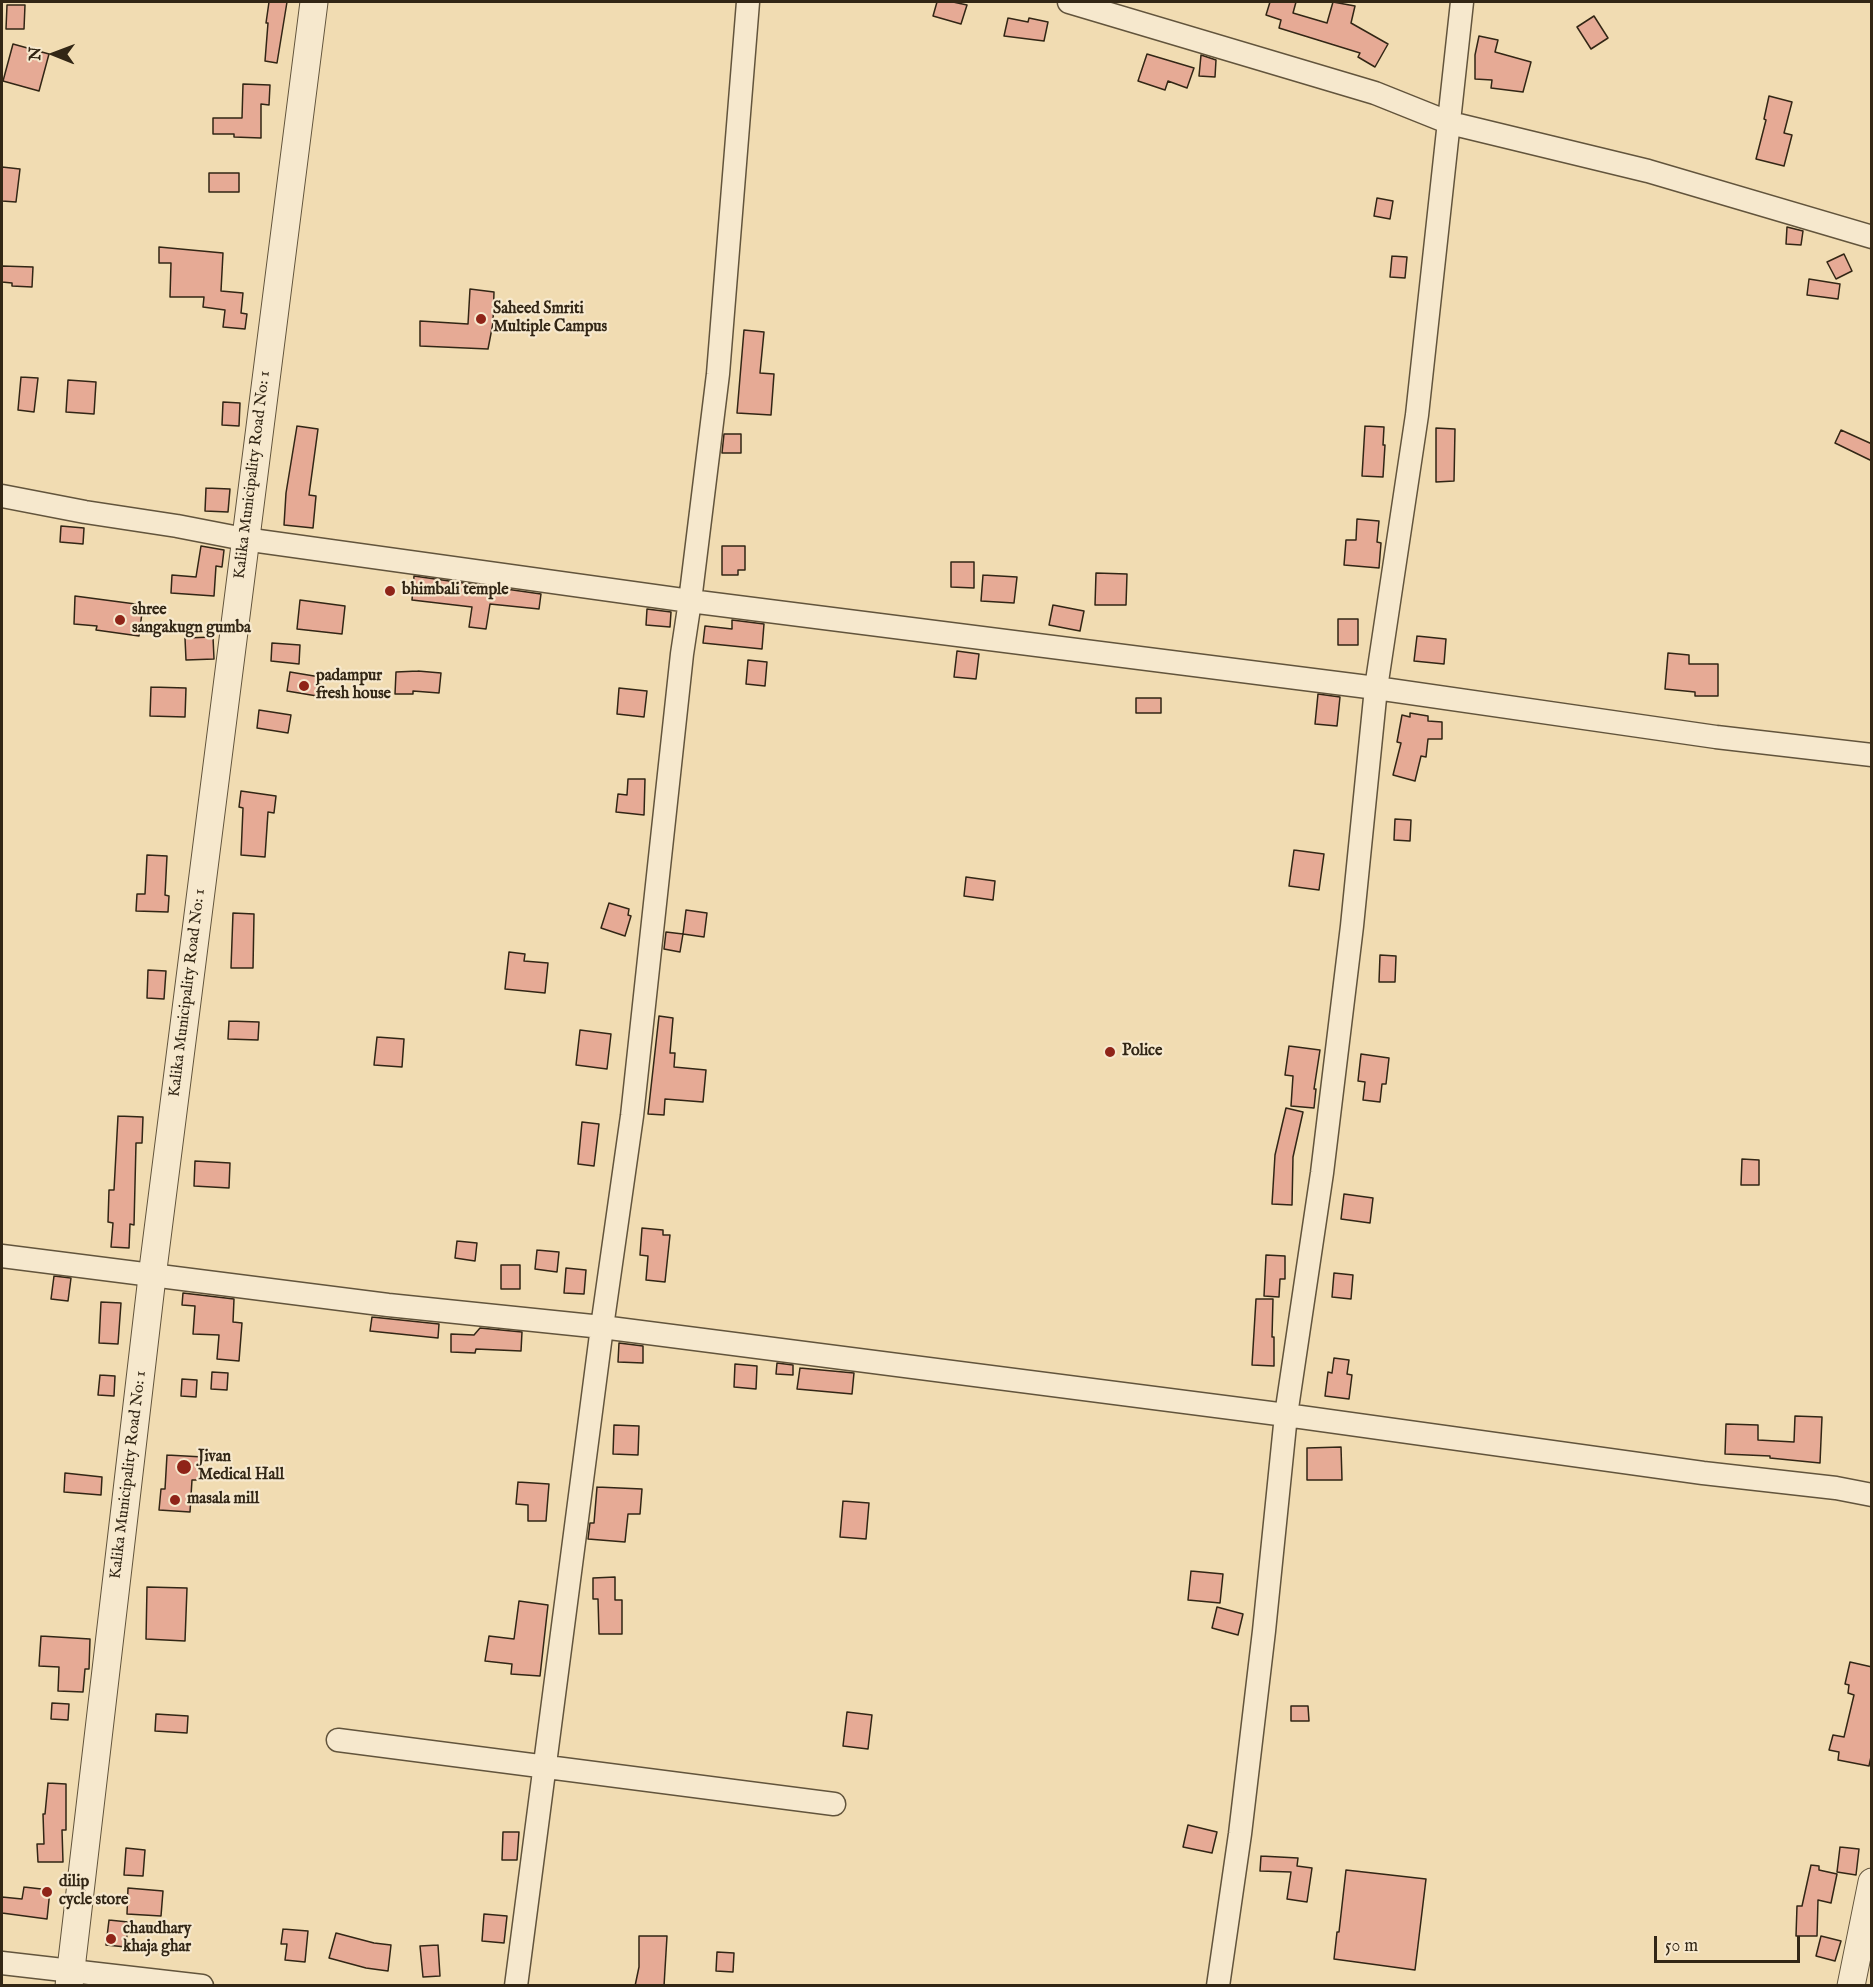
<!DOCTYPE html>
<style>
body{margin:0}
#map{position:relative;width:1873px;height:1987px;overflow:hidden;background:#f1dcb2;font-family:"IM FELL English",serif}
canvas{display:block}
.frame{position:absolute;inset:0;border:3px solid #322615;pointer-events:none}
.north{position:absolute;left:24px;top:24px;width:60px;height:60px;-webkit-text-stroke:4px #f6e8cd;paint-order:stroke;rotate:271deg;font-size:16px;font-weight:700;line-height:24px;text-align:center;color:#322615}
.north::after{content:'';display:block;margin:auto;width:21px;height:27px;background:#322615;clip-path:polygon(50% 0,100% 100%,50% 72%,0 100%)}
.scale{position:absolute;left:1654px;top:1936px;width:146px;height:27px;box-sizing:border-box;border:3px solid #322615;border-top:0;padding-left:8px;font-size:18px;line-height:21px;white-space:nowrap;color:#322615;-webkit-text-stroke:4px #f6e8cd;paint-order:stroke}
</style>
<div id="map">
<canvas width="1873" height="1987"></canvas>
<div class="frame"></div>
<div class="north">N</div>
<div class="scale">50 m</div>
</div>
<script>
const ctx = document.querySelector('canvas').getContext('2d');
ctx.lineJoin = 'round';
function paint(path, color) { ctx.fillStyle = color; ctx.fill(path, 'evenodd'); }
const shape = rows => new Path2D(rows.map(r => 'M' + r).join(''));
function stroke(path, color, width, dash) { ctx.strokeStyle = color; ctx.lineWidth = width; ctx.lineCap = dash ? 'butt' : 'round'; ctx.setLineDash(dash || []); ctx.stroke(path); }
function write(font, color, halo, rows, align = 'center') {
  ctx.font = font + ' "IM FELL English",serif'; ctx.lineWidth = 4.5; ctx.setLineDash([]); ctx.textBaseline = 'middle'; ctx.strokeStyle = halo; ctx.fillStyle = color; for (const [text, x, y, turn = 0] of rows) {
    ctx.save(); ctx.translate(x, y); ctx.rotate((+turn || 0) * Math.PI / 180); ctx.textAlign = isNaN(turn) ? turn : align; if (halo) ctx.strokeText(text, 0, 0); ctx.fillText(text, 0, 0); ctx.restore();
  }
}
const building = shape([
 [269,2,287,2,277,63,265,61,268,23,266,23,269,2],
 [937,2,953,2,967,5,961,24,933,16,937,2],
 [1270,2,1296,2,1293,13,1327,23,1333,2,1355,6,1351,23,1388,44,1375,67,1358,57,1360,53,1279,28,1281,20,1266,15,1270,2],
 [7,5,25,5,24,29,6,29,7,5],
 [1594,16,1608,38,1591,49,1577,27,1594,16],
 [1008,18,1028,22,1029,18,1048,22,1044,41,1004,36,1008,18],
 [1479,36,1498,40,1495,52,1531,62,1523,92,1491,88,1492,80,1475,79,1475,55,1479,36],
 [13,44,49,54,39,91,3,81,13,44],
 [1147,54,1194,68,1187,88,1168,81,1165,90,1138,81,1147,54],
 [1201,55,1216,60,1215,77,1199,76,1201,55],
 [243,84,270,85,269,105,261,104,261,138,234,137,234,134,213,134,213,118,242,118,243,84],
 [1769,96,1792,102,1784,133,1792,135,1784,166,1756,159,1766,120,1764,119,1769,96],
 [2,167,20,169,16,202,2,201,2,167],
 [209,173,239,173,239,192,209,192,209,173],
 [1377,198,1393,201,1390,219,1374,216,1377,198],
 [1787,227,1803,231,1801,245,1786,244,1787,227],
 [159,247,223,253,221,291,243,293,241,313,247,314,245,329,223,327,225,310,203,307,204,297,170,297,171,263,159,263,159,247],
 [1844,254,1852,271,1836,279,1827,262,1844,254],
 [1392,256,1407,257,1405,278,1390,277,1392,256],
 [2,266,33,267,32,287,12,286,12,283,2,282,2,266],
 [1809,279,1840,284,1838,299,1807,295,1809,279],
 [470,289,494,292,493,323,488,349,420,346,420,321,468,324,470,289],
 [744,330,764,332,760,373,774,374,771,415,737,413,744,330],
 [21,377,38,378,34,412,18,410,21,377],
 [68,380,96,382,94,414,66,412,68,380],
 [223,402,240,403,239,426,222,425,223,402],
 [297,426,318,429,309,495,316,496,313,528,284,525,286,493,297,426],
 [1365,426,1384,427,1383,445,1385,445,1383,477,1362,476,1365,426],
 [1436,428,1455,429,1454,481,1436,482,1436,428],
 [1841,430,1872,444,1872,461,1835,443,1841,430],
 [724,434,741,434,741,453,722,453,724,434],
 [206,488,230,489,228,512,205,511,206,488],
 [1357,519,1379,521,1377,542,1381,543,1379,568,1344,565,1346,540,1356,540,1357,519],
 [61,526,84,528,83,544,60,542,61,526],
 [201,546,224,550,222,567,216,566,214,596,171,593,172,575,196,577,201,546],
 [722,546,745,546,745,570,738,570,738,575,722,575,722,546],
 [951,562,974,562,974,588,951,587,951,562],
 [1096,573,1127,574,1126,605,1095,605,1096,573],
 [983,575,1017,577,1014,603,981,601,983,575],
 [414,576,541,594,539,609,490,604,486,629,469,627,472,607,412,600,414,576],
 [75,596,143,605,139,636,96,630,97,626,74,624,75,596],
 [300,600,345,606,342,634,297,629,300,600],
 [1053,605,1084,611,1080,631,1049,625,1053,605],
 [647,609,671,612,670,627,646,625,647,609],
 [1338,619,1358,619,1358,645,1338,645,1338,619],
 [732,620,764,624,762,649,703,643,705,626,732,629,732,620],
 [1417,636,1446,639,1444,664,1414,661,1417,636],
 [213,637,214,659,186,660,185,638,213,637],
 [272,643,300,645,299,664,271,661,272,643],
 [957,651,979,654,976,679,954,677,957,651],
 [1668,653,1689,655,1689,664,1718,664,1718,696,1695,696,1695,692,1665,689,1668,653],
 [748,660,767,662,765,686,746,684,748,660],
 [418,671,441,673,439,693,413,691,413,694,395,694,396,672,418,671],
 [290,672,320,677,317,696,287,691,290,672],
 [151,687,186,688,185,717,150,716,151,687],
 [619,688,647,691,644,717,617,714,619,688],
 [1318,694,1340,697,1337,726,1315,724,1318,694],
 [1136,698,1161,698,1161,713,1136,713,1136,698],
 [259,710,291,715,288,733,257,728,259,710],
 [1410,713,1428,716,1428,721,1442,722,1442,739,1428,739,1426,757,1421,756,1415,781,1393,775,1401,743,1397,742,1402,715,1410,717,1410,713],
 [628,779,645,779,644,815,616,812,618,794,627,795,628,779],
 [241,791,276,796,274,813,268,812,265,857,241,855,243,808,239,807,241,791],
 [1395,819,1411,820,1410,841,1394,840,1395,819],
 [1294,850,1324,854,1319,890,1289,886,1294,850],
 [147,855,167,856,165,895,169,896,168,912,136,911,137,894,145,894,147,855],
 [966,877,995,881,993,900,964,896,966,877],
 [609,903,629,909,628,915,631,916,625,936,601,928,609,903],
 [686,910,707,913,704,937,683,934,686,910],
 [233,913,254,914,253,968,231,968,233,913],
 [666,932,683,934,680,952,664,949,666,932],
 [509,952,525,954,524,961,548,963,545,993,505,989,509,952],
 [1380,955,1396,956,1395,982,1379,982,1380,955],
 [148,970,166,971,164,999,147,998,148,970],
 [659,1016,673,1018,670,1053,675,1053,674,1067,706,1070,703,1102,665,1099,664,1115,648,1114,659,1016],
 [229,1021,259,1022,258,1040,228,1039,229,1021],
 [580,1030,611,1034,607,1069,576,1065,580,1030],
 [377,1037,404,1039,402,1067,374,1065,377,1037],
 [1289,1046,1320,1050,1314,1089,1316,1089,1314,1108,1291,1106,1293,1076,1285,1075,1289,1046],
 [1361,1054,1389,1058,1386,1084,1382,1084,1380,1102,1363,1100,1365,1082,1358,1081,1361,1054],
 [1286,1108,1303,1112,1293,1157,1292,1205,1272,1204,1275,1155,1286,1108],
 [118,1116,143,1117,142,1143,136,1143,134,1225,130,1224,129,1248,111,1247,113,1223,108,1222,109,1190,114,1190,118,1116],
 [582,1122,599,1124,594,1166,578,1164,582,1122],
 [1742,1159,1759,1160,1759,1185,1741,1185,1742,1159],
 [195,1161,230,1163,229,1188,194,1186,195,1161],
 [1344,1194,1373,1198,1370,1223,1341,1219,1344,1194],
 [642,1228,663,1230,663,1235,670,1235,665,1282,646,1280,648,1256,640,1255,642,1228],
 [457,1241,477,1243,475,1261,455,1258,457,1241],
 [537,1250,559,1252,557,1272,535,1269,537,1250],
 [1266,1255,1285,1256,1285,1279,1280,1279,1279,1297,1264,1296,1266,1255],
 [501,1265,520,1265,520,1289,501,1289,501,1265],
 [566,1268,586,1270,584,1294,564,1293,566,1268],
 [1334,1273,1353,1275,1351,1299,1332,1297,1334,1273],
 [54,1276,71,1278,68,1301,51,1299,54,1276],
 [183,1293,234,1299,233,1322,242,1323,239,1361,217,1359,219,1335,193,1334,195,1306,182,1305,183,1293],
 [1256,1299,1273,1299,1272,1337,1274,1337,1274,1366,1252,1365,1256,1299],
 [101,1302,121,1303,118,1344,99,1343,101,1302],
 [372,1317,439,1324,438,1338,370,1331,372,1317],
 [480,1328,522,1332,521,1351,476,1349,475,1353,451,1352,451,1334,474,1335,480,1328],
 [619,1343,643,1346,643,1363,618,1362,619,1343],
 [1334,1358,1349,1360,1347,1374,1352,1375,1349,1399,1325,1396,1328,1372,1332,1373,1334,1358],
 [777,1363,793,1365,793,1375,776,1374,777,1363],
 [735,1364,757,1366,756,1389,734,1387,735,1364],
 [800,1368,854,1373,852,1394,797,1389,800,1368],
 [212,1372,228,1373,227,1390,211,1389,212,1372],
 [100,1375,115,1376,114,1396,98,1395,100,1375],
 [182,1379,197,1380,196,1397,181,1396,182,1379],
 [1795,1416,1822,1417,1820,1463,1770,1458,1770,1456,1725,1454,1726,1424,1758,1425,1758,1440,1794,1442,1795,1416],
 [614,1425,639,1426,638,1455,613,1454,614,1425],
 [1341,1447,1342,1480,1307,1480,1307,1448,1341,1447],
 [167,1455,203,1457,202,1480,192,1480,190,1512,159,1510,161,1489,165,1489,167,1455],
 [65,1473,102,1477,101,1495,64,1492,65,1473],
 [518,1482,549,1484,546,1521,528,1521,528,1505,516,1504,518,1482],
 [597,1487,642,1489,640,1514,628,1514,625,1542,588,1539,590,1523,594,1523,597,1487],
 [843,1501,869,1503,866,1539,840,1537,843,1501],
 [1191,1571,1223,1574,1220,1603,1188,1600,1191,1571],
 [615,1577,615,1600,622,1600,622,1634,599,1634,598,1599,593,1599,593,1578,615,1577],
 [147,1587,187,1588,185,1641,146,1639,147,1587],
 [519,1601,548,1605,540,1676,511,1674,512,1664,485,1661,489,1636,514,1639,519,1601],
 [1217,1607,1243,1614,1238,1635,1212,1628,1217,1607],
 [41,1636,90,1639,89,1669,85,1669,83,1692,58,1691,59,1667,39,1666,41,1636],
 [1850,1662,1872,1667,1872,1752,1869,1766,1838,1760,1839,1752,1829,1750,1833,1735,1844,1737,1854,1695,1848,1693,1849,1685,1845,1684,1850,1662],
 [52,1703,69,1704,68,1720,51,1719,52,1703],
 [1291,1706,1308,1706,1309,1721,1291,1721,1291,1706],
 [847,1712,872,1715,868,1749,843,1746,847,1712],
 [156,1714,188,1716,187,1733,155,1731,156,1714],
 [48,1783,66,1784,66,1830,62,1830,63,1862,38,1862,37,1844,44,1844,43,1814,45,1814,48,1783],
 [1188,1825,1217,1832,1212,1853,1183,1847,1188,1825],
 [503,1832,519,1832,517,1860,502,1860,503,1832],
 [1840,1847,1859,1849,1856,1875,1837,1872,1840,1847],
 [126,1848,145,1850,143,1876,124,1875,126,1848],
 [1261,1856,1298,1858,1297,1866,1312,1868,1307,1902,1287,1899,1291,1872,1260,1871,1261,1856],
 [1811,1865,1819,1866,1819,1870,1837,1874,1831,1903,1818,1900,1817,1936,1796,1936,1797,1906,1802,1906,1811,1865],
 [1346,1870,1426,1879,1415,1970,1334,1959,1337,1932,1339,1932,1346,1870],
 [24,1887,50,1890,47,1919,2,1913,2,1897,22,1899,24,1887],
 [128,1888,163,1891,161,1916,127,1914,128,1888],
 [484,1914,507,1916,504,1943,482,1941,484,1914],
 [109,1920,128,1922,126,1947,106,1945,109,1920],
 [283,1929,308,1931,305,1962,285,1960,287,1944,281,1944,283,1929],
 [336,1933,374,1943,391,1945,388,1971,366,1968,329,1958,336,1933],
 [639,1936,667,1936,664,1986,635,1986,639,1967,639,1936],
 [1821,1936,1841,1941,1835,1961,1816,1956,1821,1936],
 [438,1945,440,1976,423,1977,420,1946,438,1945],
 [717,1952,734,1953,733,1972,716,1971,717,1952]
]);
const minor = shape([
 [1069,2,1375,93,1450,123,1648,171,1872,237],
 [2,496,85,512,177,526,244,539,690,601,1376,688,1716,737,1872,755],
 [2,1256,388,1305,602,1327,1286,1415,1703,1473,1836,1488,1872,1495],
 [338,1740,834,1804],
 [2,1963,202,1986],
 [516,1986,602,1327,632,1116,682,654,690,601,718,374,748,2],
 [1218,1986,1240,1834,1264,1631,1286,1415,1322,1173,1352,926,1376,688,1417,415,1462,2]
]);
const tertiary = shape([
 [69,1986,152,1277,314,2],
 [1851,1986,1872,1882]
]);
const markers = [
 [481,319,6,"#8f2418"],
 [390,591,6,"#8f2418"],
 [120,620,6,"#8f2418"],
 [304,686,6,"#8f2418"],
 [1110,1052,6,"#8f2418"],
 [184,1467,8,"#8f2418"],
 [175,1500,6,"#8f2418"],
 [47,1892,6,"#8f2418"],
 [111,1939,6,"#8f2418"]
];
const poiNames = [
 ["Saheed Smriti",493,310],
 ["Multiple Campus",493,328],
 ["bhimbali temple",402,591],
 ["shree",132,611],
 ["sangakugn gumba",132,629],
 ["padampur",316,677],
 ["fresh house",316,695],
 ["Police",1122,1052],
 ["Jivan",198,1458],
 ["Medical Hall",198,1476],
 ["masala mill",187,1500],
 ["dilip",59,1883],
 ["cycle store",59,1901],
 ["chaudhary",123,1930],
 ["khaja ghar",123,1948]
];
const streetNames = [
 ["Kalika Municipality Road No: 1",253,475,-83],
 ["Kalika Municipality Road No: 1",188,993,-83],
 ["Kalika Municipality Road No: 1",129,1475,-83]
];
paint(building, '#e6aa95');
stroke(building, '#322615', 1.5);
stroke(minor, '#62543c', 25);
stroke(tertiary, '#62543c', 29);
stroke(minor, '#f6e8cd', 22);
stroke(tertiary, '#f6e8cd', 27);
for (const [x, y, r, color] of markers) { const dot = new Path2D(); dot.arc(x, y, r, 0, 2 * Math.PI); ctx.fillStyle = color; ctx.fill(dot); stroke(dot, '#f6e8cd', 2); }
write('bold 16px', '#322615', '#f6e8cd', poiNames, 'left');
write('16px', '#322615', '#f6e8cd', streetNames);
</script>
